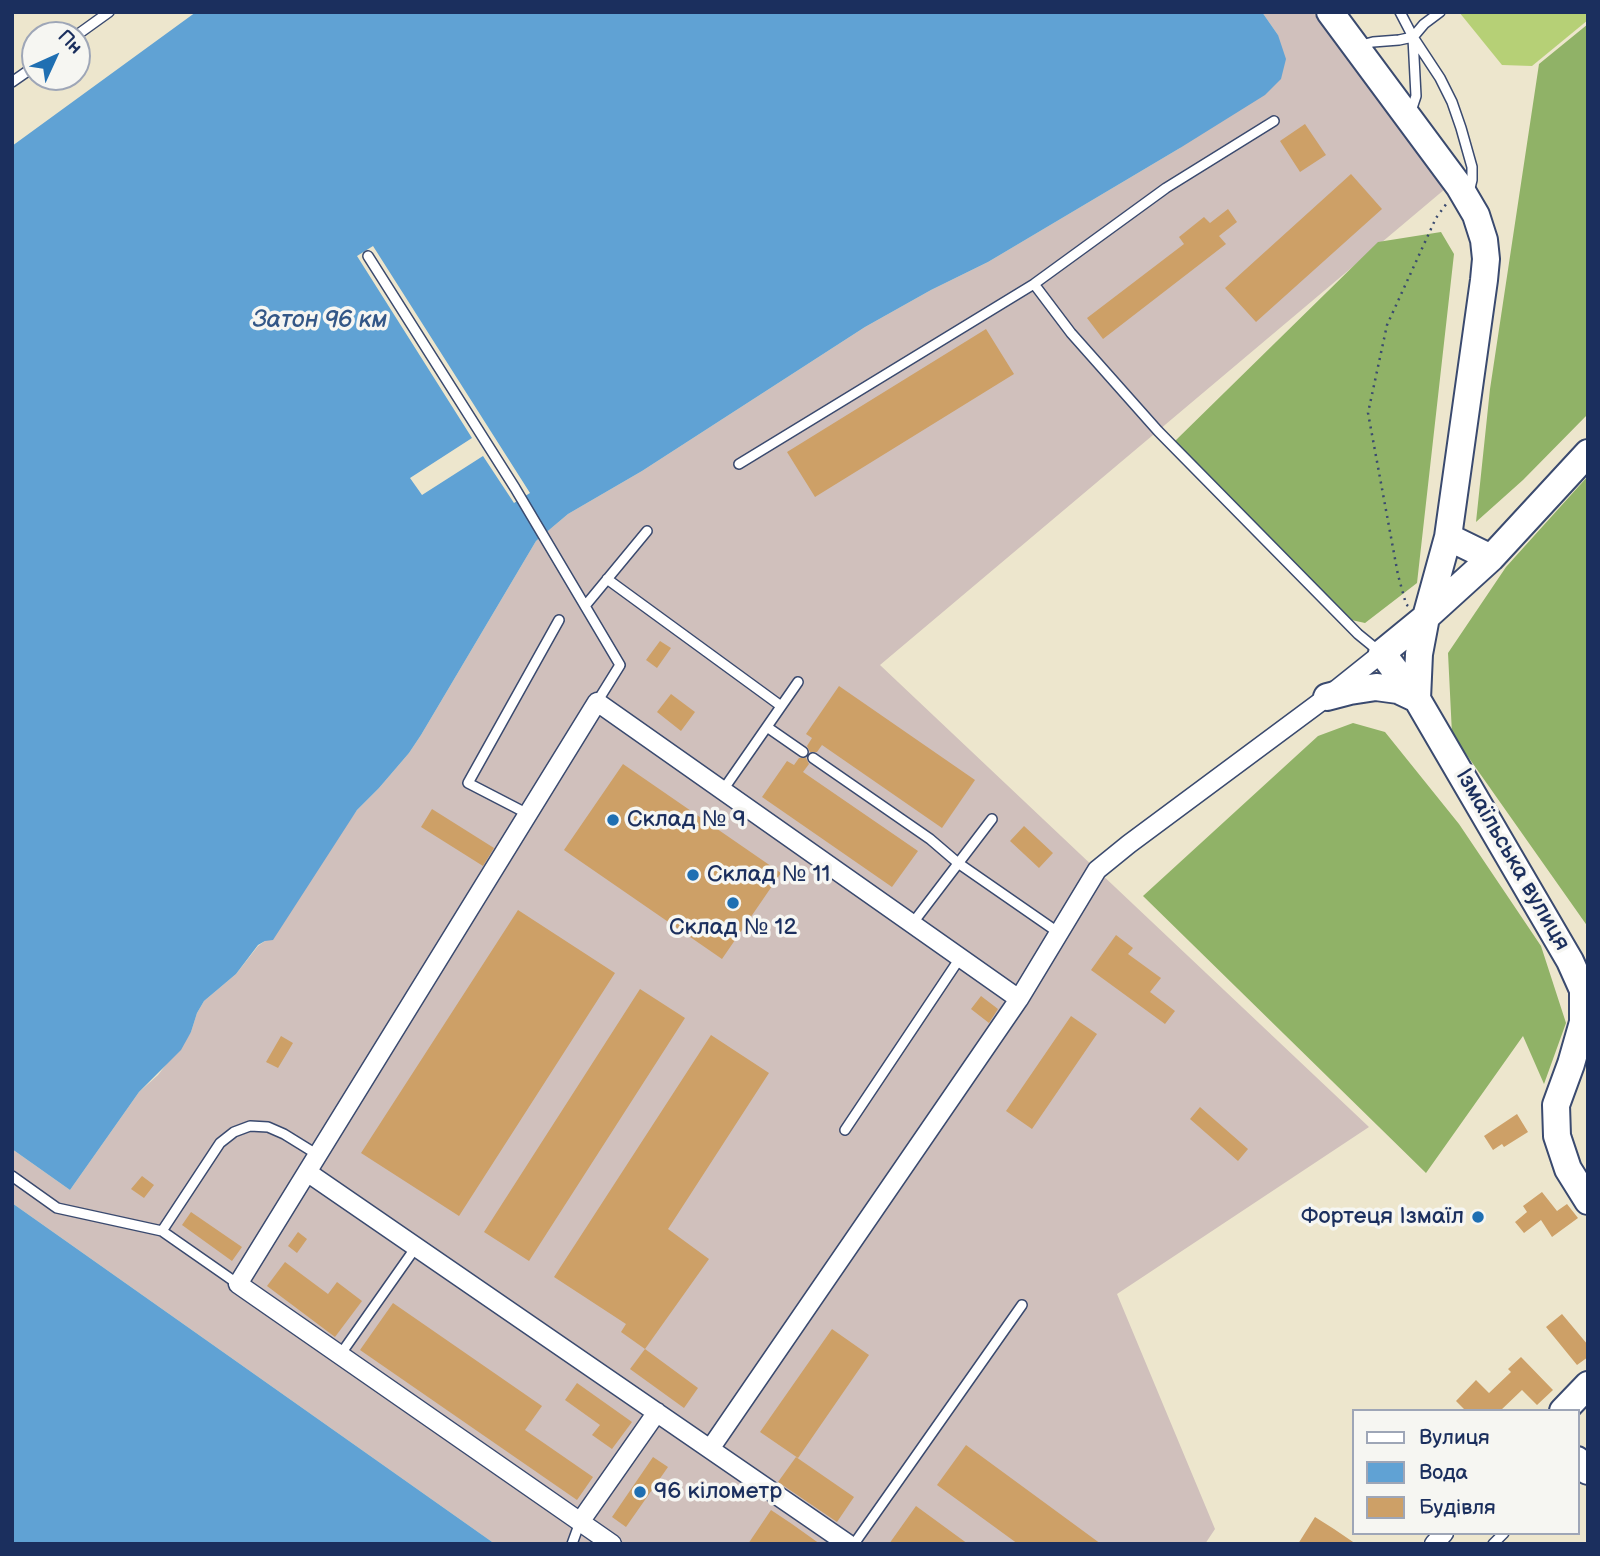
<!DOCTYPE html>
<meta charset="utf-8">
<style>
body{margin:0}
#map{position:relative;width:1600px;height:1556px;overflow:hidden;background:#ede6cd;font-family:"Balsamiq Sans",sans-serif}
canvas{display:block}
.frame{position:absolute;inset:0;border:14px solid #1b2f5e;pointer-events:none}
.legend{position:absolute;left:1352px;top:1409px;width:228px;height:126px;box-sizing:border-box;background:#f6f6f2;border:2px solid #9ea6b7;margin:0;padding:9px 12px;list-style:none;font-size:21px;color:#1b2f5e}
.legend li{display:flex;align-items:center;gap:14px;height:35px}
.legend b{width:35px;border:2px solid #9ea6b7}
.north{position:absolute;left:21px;top:21px;width:70px;height:70px;box-sizing:border-box;background:#f6f6f2;border:2px solid #9ea6b7;border-radius:50%;rotate:45deg;font-size:19px;font-weight:700;line-height:28px;text-align:center;color:#1b2f5e}
.north::after{content:'';display:block;margin:auto;width:24px;height:32px;background:#1f6fb2;clip-path:polygon(50% 0,100% 100%,50% 72%,0 100%)}
</style>
<div id="map">
<canvas width="1600" height="1556"></canvas>
<div class="frame"></div>
<ul class="legend">
<li><b style="height:9px;background:#fff"></b>Вулиця</li>
<li><b style="height:19px;background:#60a2d4"></b>Вода</li>
<li><b style="height:19px;background:#cda067"></b>Будівля</li>
</ul>
<div class="north">Пн</div>
</div>
<script>
const ctx = document.querySelector('canvas').getContext('2d');
ctx.lineJoin = 'round';
function paint(path, color) { ctx.fillStyle = color; ctx.fill(path, 'evenodd'); }
const shape = rows => new Path2D(rows.map(r => 'M' + r).join(''));
function stroke(path, color, width, dash) { ctx.strokeStyle = color; ctx.lineWidth = width; ctx.lineCap = dash ? 'butt' : 'round'; ctx.setLineDash(dash || []); ctx.stroke(path); }
function write(font, color, halo, rows, align = 'center') {
  ctx.font = font + ' "Balsamiq Sans",sans-serif'; ctx.lineWidth = 7; ctx.setLineDash([]); ctx.textBaseline = 'middle'; ctx.strokeStyle = halo; ctx.fillStyle = color; for (const [text, x, y, turn = 0] of rows) {
    ctx.save(); ctx.translate(x, y); ctx.rotate((+turn || 0) * Math.PI / 180); ctx.textAlign = isNaN(turn) ? turn : align; if (halo) ctx.strokeText(text, 0, 0); ctx.fillText(text, 0, 0); ctx.restore();
  }
}
const industrial = shape([
 [1262,12,1313,12,1445,189,880,665,1369,1127,1117,1294,1215,1529,1205,1544,495,1544,12,1203,12,1149,70,1190,139,1092,158,1075,191,1032,197,1013,204,1001,236,974,258,946,265,941,357,810,379,788,409,753,421,735,536,541,568,514,642,471,865,327,931,290,988,262,1180,148,1278,35]
]);
const green = shape([
 [1459,12,1588,12,1588,20,1532,66,1502,65]
]);
const forest = shape([
 [1588,24,1588,414,1523,480,1476,522,1490,389,1539,64],
 [1441,232,1454,254,1417,583,1365,623,1347,619,1175,441,1378,242],
 [1588,476,1588,927,1452,734,1448,653,1506,567],
 [1353,723,1385,732,1459,824,1541,946,1566,1023,1544,1084,1523,1036,1426,1173,1143,896,1318,736]
]);
const water = shape([
 [196,12,1262,12,1278,35,1286,59,1281,79,1265,95,1180,148,988,262,931,290,865,327,642,471,568,514,536,541,421,735,409,753,379,788,357,810,273,940,265,941,258,945,236,974,204,1001,197,1013,191,1032,181,1050,139,1092,70,1190,12,1149,12,146],
 [12,1203,495,1544,12,1544]
]);
const pier = shape([
 [373,246,530,493,514,503,483,456,422,495,410,478,472,438,357,256]
]);
const building = shape([
 [1305,124,1326,155,1300,172,1280,141],
 [1351,174,1382,209,1256,322,1225,288],
 [1228,209,1237,222,1219,236,1226,244,1103,339,1087,318,1184,244,1179,237,1204,217,1210,223],
 [986,329,1014,374,815,497,787,452],
 [660,641,671,648,657,668,646,660],
 [839,686,975,780,942,828,822,745,817,752,810,752,807,746,812,738,806,734],
 [671,694,695,712,681,731,657,712],
 [799,758,806,758,809,764,803,772,918,851,892,887,762,797,787,761,794,765],
 [623,764,781,873,722,959,564,850],
 [432,809,494,848,483,866,421,827],
 [1024,826,1053,853,1039,868,1010,841],
 [518,910,615,973,459,1216,361,1153],
 [1116,935,1133,948,1128,954,1161,978,1150,992,1175,1011,1165,1024,1091,970],
 [640,989,685,1018,529,1261,484,1232],
 [981,996,998,1009,989,1023,971,1009],
 [1071,1016,1097,1034,1032,1129,1006,1111],
 [711,1035,769,1073,668,1229,709,1259,645,1349,621,1332,626,1324,554,1277],
 [281,1036,293,1043,278,1068,266,1062],
 [1200,1107,1248,1149,1238,1161,1190,1119],
 [1517,1114,1528,1132,1504,1147,1502,1144,1493,1150,1484,1136],
 [142,1176,154,1185,144,1198,131,1189],
 [1542,1192,1557,1211,1567,1204,1578,1218,1552,1237,1541,1220,1524,1233,1515,1222,1527,1212,1523,1206],
 [191,1212,242,1247,232,1261,182,1225],
 [298,1232,307,1239,297,1253,288,1246],
 [285,1262,328,1294,337,1282,362,1301,335,1337,267,1286],
 [393,1303,542,1406,525,1430,593,1477,577,1500,360,1350],
 [1562,1314,1588,1345,1588,1357,1577,1365,1546,1327],
 [832,1329,869,1355,798,1458,760,1432],
 [645,1349,698,1388,684,1408,630,1369],
 [1521,1357,1553,1390,1537,1405,1522,1390,1500,1411,1466,1411,1456,1401,1476,1380,1489,1393,1511,1372,1508,1369],
 [577,1383,632,1422,612,1449,592,1435,600,1425,565,1400],
 [966,1445,1101,1544,1018,1544,937,1485],
 [653,1457,668,1467,626,1527,612,1517],
 [796,1457,854,1497,837,1522,778,1482],
 [916,1506,968,1544,889,1544],
 [771,1510,792,1524,820,1544,748,1544],
 [1315,1517,1334,1529,1356,1544,1298,1544]
]);
const path = shape([
 [1408,606,1406,604,1398,575,1368,413,1387,325,1436,218,1447,203]
]);
const lane = shape([
 [1400,12,1413,37,1440,78,1452,102,1461,128,1472,167,1472,180,1469,192],
 [77,35,109,12],
 [1358,46,1373,42,1399,40,1413,37,1424,24,1440,12],
 [12,82,35,66],
 [1410,114,1416,96,1413,38],
 [368,256,515,488,620,665,597,702],
 [1034,284,1071,333,1158,431,1358,634,1380,652],
 [739,464,1034,284,1166,188,1274,121],
 [607,579,781,706],
 [585,606,647,531],
 [767,727,803,752],
 [813,758,930,839,958,863,1059,933],
 [723,790,798,682],
 [528,814,468,783,559,620],
 [912,924,992,819],
 [845,1130,960,958],
 [12,1176,57,1208,162,1231,238,1284],
 [162,1231,220,1143,234,1132,250,1126,268,1127,284,1134,318,1155],
 [340,1355,416,1247],
 [572,1544,580,1522],
 [854,1544,1022,1305],
 [1493,1544,1504,1533]
]);
const street = shape([
 [307,1172,848,1544],
 [710,1449,1019,999,1097,870,1129,844,1327,697,1382,653],
 [580,1522,657,1412],
 [612,1544,238,1284,597,702,1019,999],
 [1434,1544,1444,1533]
]);
const secondary = shape([
 [1330,12,1459,186,1476,215,1484,240,1486,259,1484,280,1448,537,1426,617,1419,654,1417,699],
 [1588,453,1491,558,1426,617,1382,653,1417,699,1570,961,1583,990,1583,1022,1571,1064,1556,1105,1557,1136,1568,1169,1588,1201],
 [1448,537,1491,558],
 [1327,697,1350,691,1376,687,1398,690,1417,699],
 [1563,1411,1588,1385],
 [1577,1460,1588,1471]
]);
const markers = [
 [613,820,7,"#1f6fb2"],
 [693,875,7,"#1f6fb2"],
 [733,903,7,"#1f6fb2"],
 [1478,1217,7,"#1f6fb2"],
 [640,1492,7,"#1f6fb2"]
];
const poiNames = [
 ["Склад № 9",627,820],
 ["Склад № 11",707,875],
 ["Склад № 12",733,928,"center"],
 ["Фортеця Ізмаїл",1464,1217,"right"],
 ["96 кілометр",654,1492]
];
const streetNames = [
 ["Ізмаїльська вулиця",1512,860,60]
];
const waterNames = [
 ["Затон 96 км",320,321]
];
paint(industrial, '#d0c0bc');
paint(green, '#b6d076');
paint(forest, '#90b267');
paint(water, '#60a2d4');
paint(pier, '#ede6cd');
paint(building, '#cda067');
stroke(lane, '#3a4a6f', 12);
stroke(street, '#3a4a6f', 21);
stroke(secondary, '#3a4a6f', 30);
stroke(path, '#3a4a6f', 2.5, [2, 5]);
stroke(lane, '#fff', 9);
stroke(street, '#fff', 18);
stroke(secondary, '#fff', 26);
for (const [x, y, r, color] of markers) { const dot = new Path2D(); dot.arc(x, y, r, 0, 2 * Math.PI); ctx.fillStyle = color; ctx.fill(dot); stroke(dot, '#f6f6f2', 2.5); }
write('23px', '#1b2f5e', '#f6f6f2', poiNames, 'left');
write('23px', '#1b2f5e', '#f6f6f2', streetNames);
write('italic 24px', '#335787', '#f6f6f2', waterNames);
</script>
